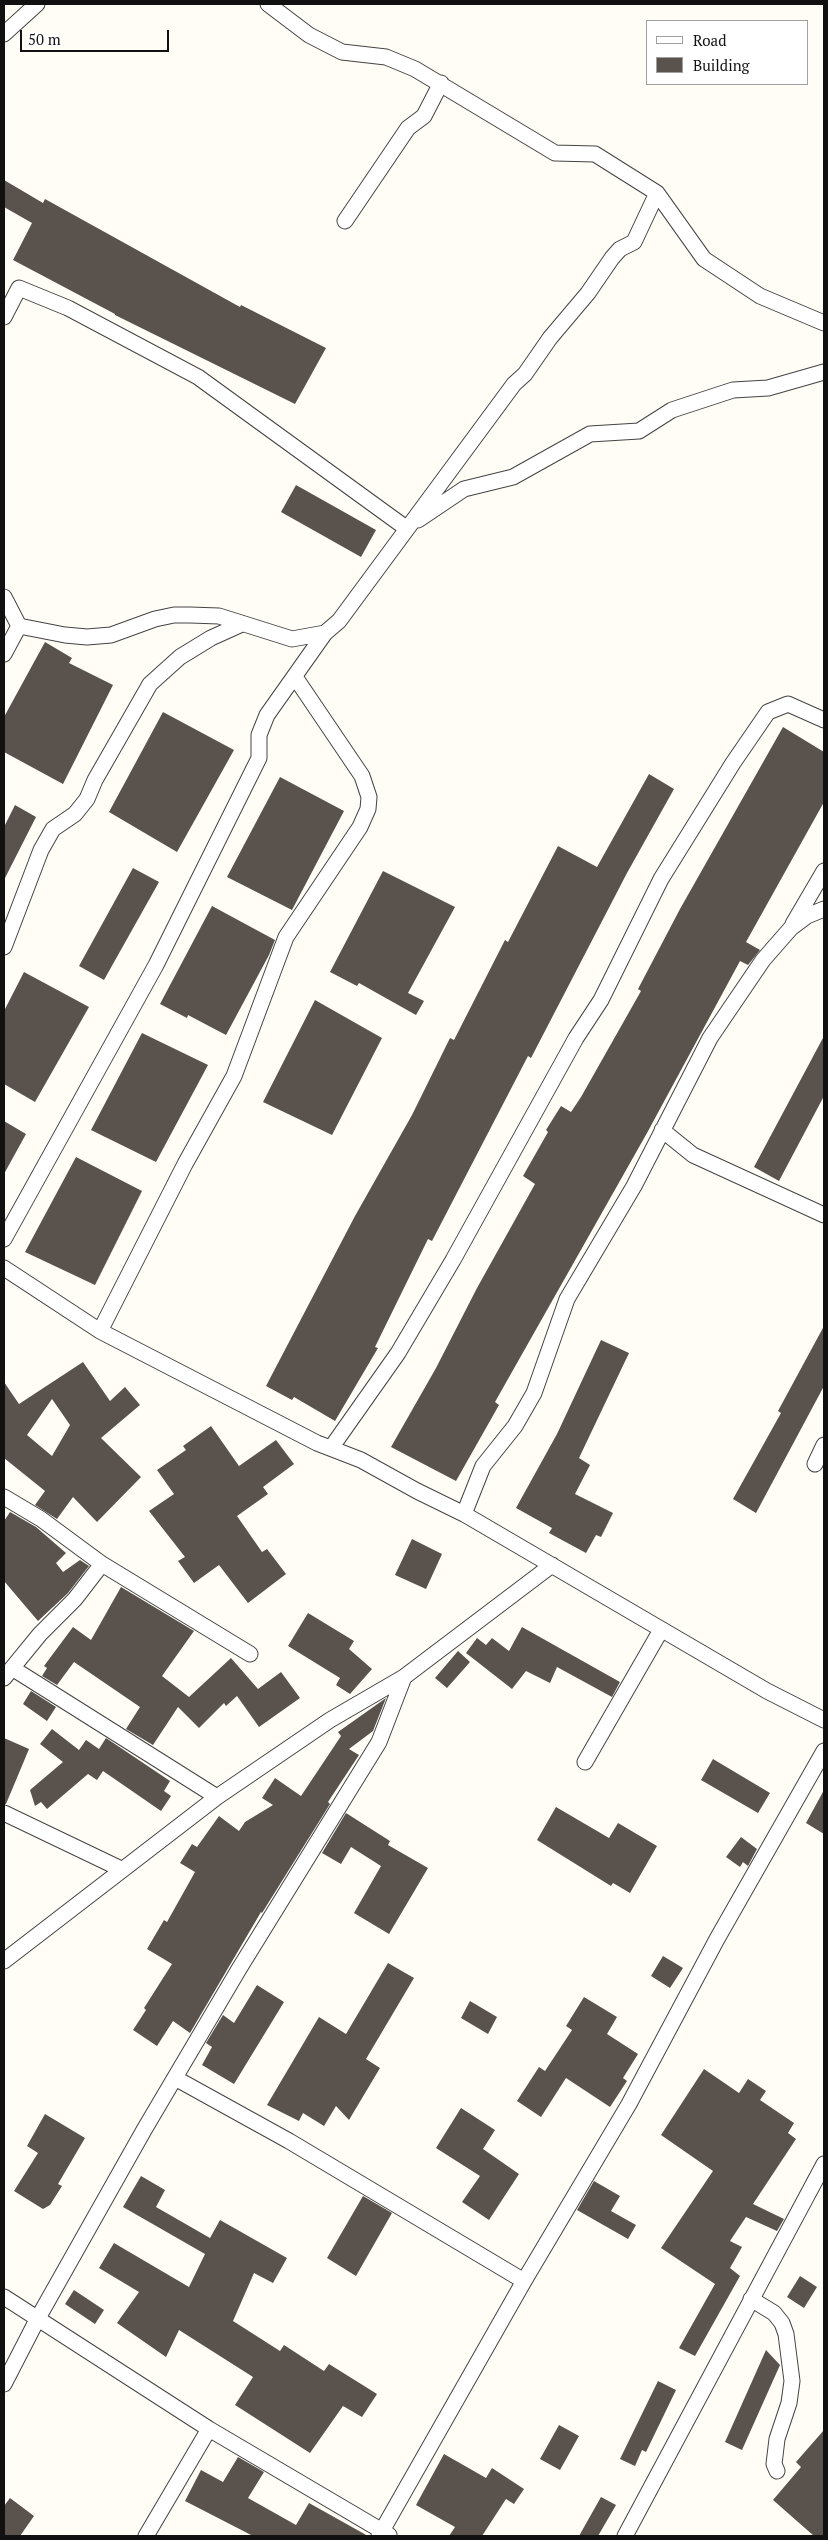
<!DOCTYPE html>
<style>
body{margin:0}
#map{position:relative;width:828px;height:2540px;overflow:hidden;background:#fffdf5;font-family:"PT Serif",serif}
canvas{display:block}
.frame{position:absolute;inset:0;border:5px solid #111;pointer-events:none}
.legend{position:absolute;left:646px;top:20px;width:162px;height:65px;box-sizing:border-box;background:#fff;border:1px solid #a0a0a0;margin:0;padding:6px 9px;list-style:none;font-size:15px;color:#111}
.legend li{display:flex;align-items:center;gap:10px;height:25px}
.legend b{width:25px;border:1px solid #a0a0a0}
.scale{position:absolute;left:20px;top:30px;width:149px;height:22px;box-sizing:border-box;border:2px solid #111;border-top:0;padding-left:6px;font-size:15px;line-height:18px;white-space:nowrap;color:#111;-webkit-text-stroke:4px #fff;paint-order:stroke}
</style>
<div id="map">
<canvas width="828" height="2540"></canvas>
<div class="frame"></div>
<ul class="legend">
<li><b style="height:6px;background:#fff"></b>Road</li>
<li><b style="height:14px;background:#5a524d"></b>Building</li>
</ul>
<div class="scale">50 m</div>
</div>
<script>
const ctx = document.querySelector('canvas').getContext('2d');
ctx.lineJoin = 'round';
function paint(path, color) { ctx.fillStyle = color; ctx.fill(path, 'evenodd'); }
const shape = rows => new Path2D(rows.map(r => 'M' + r).join(''));
function stroke(path, color, width, dash) { ctx.strokeStyle = color; ctx.lineWidth = width; ctx.lineCap = dash ? 'butt' : 'round'; ctx.setLineDash(dash || []); ctx.stroke(path); }
const building = shape([
 [4,180,43,203,45,199,240,307,241,305,326,348,295,404,115,315,115,314,13,260,32,223,4,207],
 [296,485,376,530,361,557,281,512],
 [45,642,72,658,69,663,113,685,63,784,4,752,4,717],
 [163,712,234,750,177,852,109,812],
 [783,727,824,752,824,802,746,942,760,950,748,965,740,961,647,1133,495,1402,499,1405,456,1481,391,1447,436,1368,477,1288,535,1184,523,1176,548,1132,546,1130,561,1106,571,1112,581,1097,641,991,638,989,680,909],
 [649,774,674,789,627,873,531,1058,528,1056,432,1241,428,1239,375,1347,378,1348,335,1421,294,1397,292,1400,266,1386,355,1216,412,1115,450,1038,454,1040,505,940,508,942,558,846,597,867],
 [280,777,344,811,292,910,227,877],
 [15,805,36,817,4,880,4,827],
 [133,868,159,882,104,980,79,966],
 [383,871,455,907,408,993,424,1001,416,1015,359,983,357,986,330,972],
 [212,906,275,940,269,955,226,1035,188,1015,187,1018,160,1004],
 [24,972,89,1007,35,1102,4,1084,4,1011],
 [315,1000,382,1038,332,1135,263,1102],
 [142,1033,208,1065,156,1162,91,1130],
 [824,1036,824,1096,779,1181,754,1167],
 [4,1121,26,1134,4,1174],
 [76,1157,142,1191,95,1285,25,1252],
 [824,1326,824,1386,756,1513,733,1499,781,1413,778,1411],
 [601,1340,629,1353,579,1458,590,1465,575,1494,613,1513,601,1537,596,1535,586,1553,549,1533,552,1528,516,1508,557,1434],
 [83,1362,110,1401,125,1387,140,1405,101,1438,141,1477,97,1522,73,1497,57,1519,35,1505,45,1491,4,1458,4,1382,19,1404],
 [52,1399,70,1425,52,1456,27,1435],
 [211,1426,239,1466,276,1440,294,1464,263,1487,268,1494,237,1516,262,1552,267,1549,286,1574,248,1603,219,1565,194,1583,178,1561,185,1557,149,1511,174,1494,157,1470,186,1450,183,1446],
 [10,1512,36,1527,66,1553,56,1563,63,1572,80,1560,89,1566,68,1593,38,1621,4,1581,4,1521],
 [412,1539,442,1554,426,1589,395,1575],
 [121,1587,194,1631,162,1676,189,1697,231,1658,258,1689,281,1672,300,1698,259,1727,237,1696,226,1706,224,1703,199,1728,178,1707,153,1745,126,1729,140,1707,74,1662,57,1685,42,1676,47,1668,44,1666,73,1627,91,1640],
 [308,1613,354,1641,349,1649,372,1669,350,1694,336,1685,340,1678,288,1646],
 [522,1627,620,1682,612,1697,557,1667,550,1683,526,1671,512,1689,466,1653,477,1638,486,1645,492,1638,509,1651],
 [458,1651,470,1662,447,1688,435,1678],
 [31,1691,56,1707,47,1721,23,1704],
 [386,1698,373,1731,349,1749,359,1755,328,1802,330,1804,262,1913,261,1912,190,2033,173,2021,157,2046,133,2030,146,2010,144,2008,172,1964,147,1949,164,1920,167,1922,195,1872,180,1863,192,1844,197,1847,219,1816,239,1831,245,1822,273,1805,262,1798,275,1778,301,1796,341,1736,338,1732],
 [52,1729,79,1750,86,1740,99,1749,106,1738,170,1781,164,1791,171,1796,161,1811,103,1771,97,1780,88,1774,47,1809,41,1802,35,1806,30,1790,63,1762,40,1744],
 [4,1738,29,1749,6,1804,4,1804],
 [713,1759,770,1793,758,1813,701,1780],
 [824,1790,824,1834,806,1823],
 [556,1807,609,1838,618,1823,657,1846,630,1893,613,1883,611,1886,537,1840],
 [346,1813,390,1841,388,1845,428,1868,389,1934,354,1913,381,1866,351,1847,341,1864,322,1853],
 [741,1837,757,1849,748,1866,743,1862,740,1867,726,1857],
 [663,1956,683,1968,670,1988,651,1976],
 [388,1963,414,1978,366,2059,380,2068,349,2120,336,2106,324,2126,303,2113,299,2121,267,2105,319,2017,346,2034],
 [257,1985,284,2002,234,2084,202,2065,212,2047,206,2043,223,2015,234,2023],
 [584,1997,617,2017,607,2034,638,2054,623,2078,627,2081,610,2107,566,2078,541,2117,517,2101,539,2067,545,2071,572,2030,566,2026],
 [470,2001,497,2017,488,2034,461,2018],
 [704,2069,739,2093,748,2079,766,2091,760,2100,794,2123,788,2133,796,2139,753,2204,784,2219,777,2231,746,2217,730,2241,742,2247,730,2268,740,2276,695,2356,679,2348,715,2284,661,2248,713,2171,661,2135],
 [461,2108,495,2130,483,2149,519,2174,489,2220,462,2202,480,2176,436,2148],
 [45,2114,85,2138,58,2184,62,2186,50,2205,43,2209,14,2191,38,2153,27,2146],
 [141,2176,165,2190,156,2207,210,2238,220,2220,287,2258,273,2283,254,2273,233,2321,280,2351,284,2345,324,2371,329,2364,377,2394,362,2417,343,2406,310,2453,235,2405,253,2377,179,2330,166,2357,117,2323,139,2292,99,2268,114,2243,189,2287,205,2254,123,2207],
 [594,2181,620,2196,611,2211,636,2225,628,2239,577,2210],
 [363,2196,392,2213,356,2276,327,2258],
 [800,2276,817,2287,804,2308,787,2297],
 [74,2290,104,2310,95,2324,65,2304],
 [766,2350,780,2365,742,2450,725,2442],
 [658,2381,676,2390,646,2452,642,2450,635,2466,620,2459],
 [559,2425,579,2436,560,2470,540,2459],
 [824,2430,824,2536,814,2536,773,2500,801,2467,796,2462],
 [444,2454,486,2478,492,2468,524,2489,514,2504,506,2499,482,2536,449,2536,455,2527,416,2505],
 [238,2457,264,2472,248,2498,296,2525,309,2503,368,2536,253,2536,185,2501,201,2470,223,2482],
 [601,2497,616,2505,598,2536,579,2536],
 [10,2498,34,2516,20,2536,4,2536,4,2506]
]);
const street = shape([
 [268,4,309,35,342,52,386,57,415,69,555,153,595,154,657,193,704,259,760,296,824,323],
 [4,34,37,4],
 [345,221,408,128,424,116,441,83],
 [4,317,19,288,68,308,198,377,406,528],
 [418,520,464,489,513,477,590,434,639,431,672,410,733,390,768,388,824,372],
 [4,597,19,626,65,635,87,637,111,635,155,619,174,615,190,615,219,616,292,639,325,633,339,621,514,384,525,374,550,338,588,293,612,258,620,249,634,242,657,193],
 [4,654,19,626],
 [793,924,824,871],
 [4,947,41,850,53,829,75,814,87,799,95,780,150,684,180,657,211,638,242,624],
 [662,1130,693,1155,824,1215],
 [4,1239,156,965,259,758,259,735,267,715,325,633],
 [4,1268,100,1331,317,1443,361,1460,417,1491,464,1514,767,1691,824,1720],
 [100,1331,185,1164,234,1076,286,937,360,827,368,809,369,797,362,776,295,677],
 [331,1448,398,1353,453,1260,576,1038,601,1000,661,879,733,763,768,712,788,704,824,720],
 [815,1464,824,1445],
 [4,1497,41,1519,102,1564,250,1654],
 [464,1514,483,1466,515,1426,534,1393,567,1299,634,1186,710,1038,763,960,791,928,807,916,824,909],
 [12,1668,217,1797],
 [4,1678,40,1634,75,1599,102,1564],
 [585,1762,661,1630],
 [4,1813,121,1869],
 [4,1961,217,1797,330,1720,404,1677,552,1565],
 [175,2078,289,2141,524,2281],
 [4,2297,209,2429,389,2535],
 [751,2299,774,2313,782,2323,786,2334,792,2381,789,2403,777,2439,774,2464,777,2471],
 [4,2384,38,2318,144,2130,239,1969,379,1742,404,1677],
 [146,2536,209,2429],
 [379,2536,524,2281,629,2104,717,1939,824,1751],
 [625,2536,824,2164]
]);
paint(building, '#5a524d');
stroke(street, '#444', 17);
stroke(street, '#fff', 15);
</script>
